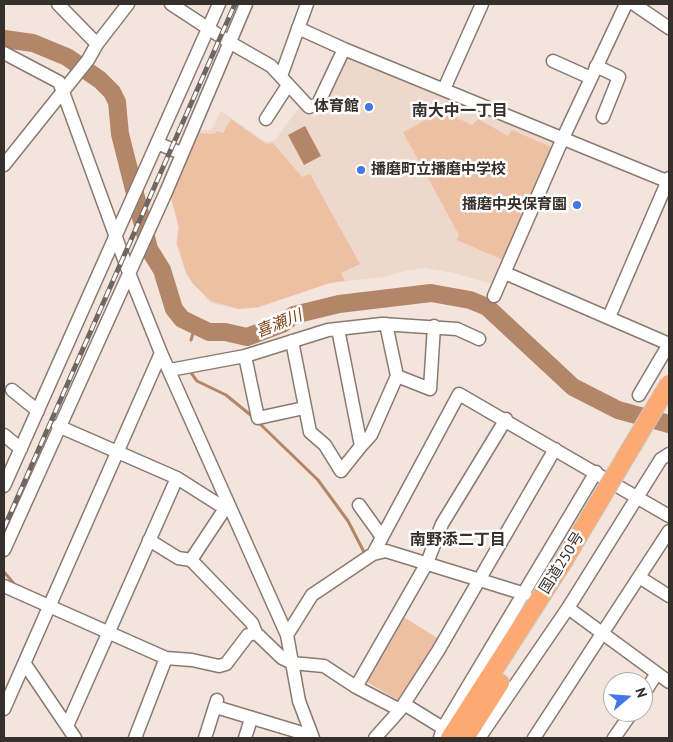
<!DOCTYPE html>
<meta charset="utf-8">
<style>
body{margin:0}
#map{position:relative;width:673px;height:742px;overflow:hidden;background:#f4e5dc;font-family:"PT Sans",sans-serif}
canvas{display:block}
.frame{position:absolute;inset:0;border:5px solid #36302d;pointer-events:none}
.north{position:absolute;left:603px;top:672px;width:50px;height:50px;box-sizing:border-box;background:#fff;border:1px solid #afacab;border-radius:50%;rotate:72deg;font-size:14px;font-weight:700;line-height:20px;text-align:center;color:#36302d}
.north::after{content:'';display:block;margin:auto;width:18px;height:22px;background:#4177e7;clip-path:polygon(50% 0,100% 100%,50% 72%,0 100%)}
</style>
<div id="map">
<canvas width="673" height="742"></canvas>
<div class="frame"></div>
<div class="north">N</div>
</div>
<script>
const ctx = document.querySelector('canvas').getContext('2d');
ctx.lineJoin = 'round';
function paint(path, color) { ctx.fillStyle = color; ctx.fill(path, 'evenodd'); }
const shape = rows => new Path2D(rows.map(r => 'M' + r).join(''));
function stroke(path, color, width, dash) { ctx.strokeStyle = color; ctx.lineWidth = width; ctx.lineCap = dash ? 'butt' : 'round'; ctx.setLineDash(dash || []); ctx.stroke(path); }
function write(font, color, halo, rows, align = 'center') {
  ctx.font = font + ' "PT Sans","Noto Sans JP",sans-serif'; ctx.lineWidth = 5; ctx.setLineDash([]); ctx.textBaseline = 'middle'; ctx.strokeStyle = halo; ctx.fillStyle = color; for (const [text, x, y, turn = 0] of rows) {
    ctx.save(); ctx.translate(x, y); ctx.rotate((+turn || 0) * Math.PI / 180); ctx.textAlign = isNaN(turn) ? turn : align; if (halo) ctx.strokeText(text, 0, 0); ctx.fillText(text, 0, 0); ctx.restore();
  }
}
const built = shape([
 [348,57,553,142,554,147,495,285,454,273,424,268,404,271,385,277,330,283,258,308,238,309,210,303,186,273,176,244,178,227,169,193,195,129,211,130,221,111,266,142,275,140,301,105,315,118,342,59]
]);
const green = shape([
 [440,110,472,125,478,119,508,136,512,130,551,147,503,260,457,240,459,235,403,132,432,117],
 [231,119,266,144,273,143,302,177,310,174,360,264,341,273,345,281,330,283,258,307,238,309,211,301,193,284,186,273,177,243,179,227,170,193,196,133,214,134,217,131,223,133],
 [402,616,439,639,401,702,365,681]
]);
const water = shape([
 [305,126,321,156,304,165,288,135]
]);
const stream = shape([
 [191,340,195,327],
 [189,370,197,381,226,395,253,417],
 [258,422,318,480,348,521,365,554],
 [4,572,16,586]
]);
const river = shape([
 [4,39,33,43,67,57,100,80,112,92,117,102,120,134,149,249,162,270,174,309,182,319,209,332,225,332,247,337,282,324,294,315,339,304,431,293,470,300,487,307,573,387,618,410,669,424]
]);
const minor = shape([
 [58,4,97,44],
 [171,4,229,42,271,66,309,107,318,104,344,49,669,182],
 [634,4,669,28],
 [298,28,344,49],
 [4,53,59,82,63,92,129,273,161,353,287,635,299,701,313,738],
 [553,61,591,78],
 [596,66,619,77,603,117],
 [281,76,307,4],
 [444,89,482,4],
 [266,119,288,85],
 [157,143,181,153],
 [4,165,88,60,97,44,128,4],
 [505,273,669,344],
 [494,296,563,138,626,4],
 [609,317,669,178],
 [292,341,310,432,325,445,341,471,361,446,338,329],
 [245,356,258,418,304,408],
 [170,370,245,356,328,330,382,324,457,329,479,339],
 [397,376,430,389,434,326],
 [12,390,38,411],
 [639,395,669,344],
 [58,426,177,478,218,504,228,504,191,560],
 [4,435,21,449],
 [361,446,371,435,397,376,386,324],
 [4,486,219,4],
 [359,505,382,537],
 [149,540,178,558,191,560,252,623,256,633],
 [4,550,166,192,246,4],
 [373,554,459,394,669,516],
 [639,577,669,596],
 [4,586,166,658,192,660,219,666,226,664,248,635,256,633,282,658,292,663,324,666,356,687],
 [568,608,669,682],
 [287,635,312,595,373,554,386,551,525,594],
 [25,664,75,738],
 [643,695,657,673],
 [404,704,443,728],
 [216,707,312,736],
 [4,709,161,353],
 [400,710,356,687,427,563,442,524,506,419],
 [67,726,177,478],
 [135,738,166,658],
 [205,738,217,700],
 [245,738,251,719],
 [375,738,400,710,438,651,555,449],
 [440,738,443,728,596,472],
 [479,738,568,608,661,459,669,454],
 [534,738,669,531],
 [614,738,632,712]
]);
const highway = shape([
 [450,738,563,562],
 [465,738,500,683]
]);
const rail = shape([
 [4,528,235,4]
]);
const highwayBridge = shape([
 [563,562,669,384]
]);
const markers = [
 [369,107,5,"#4177e7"],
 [361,170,5,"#4177e7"],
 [577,205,5,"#4177e7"]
];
const poiNames = [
 ["体育館",359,107],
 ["播磨町立播磨中学校",371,170,"left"],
 ["播磨中央保育園",567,205]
];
const streetNames = [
 ["国道250号",562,563,-58]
];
const neighbourhoodNames = [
 ["南大中一丁目",460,111],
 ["南野添二丁目",458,540]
];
const waterNames = [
 ["喜瀬川",279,324,-22]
];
paint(built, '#eed8cb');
paint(green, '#edc0a4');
paint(water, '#b3866a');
stroke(stream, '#b3866a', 3);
stroke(river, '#b3866a', 18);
stroke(minor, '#887a72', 15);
stroke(highway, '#cbc9c8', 20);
stroke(minor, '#fff', 12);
stroke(highway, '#fda973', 18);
stroke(rail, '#6f6662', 5);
stroke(rail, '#fff', 3, [9]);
stroke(highwayBridge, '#cbc9c8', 20, []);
stroke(highwayBridge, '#fda973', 18);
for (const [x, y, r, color] of markers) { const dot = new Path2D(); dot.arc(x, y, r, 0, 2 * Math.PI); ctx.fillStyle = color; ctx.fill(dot); stroke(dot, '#fff', 2); }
write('bold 15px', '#36302d', '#fff', poiNames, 'right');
write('15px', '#36302d', '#fff', streetNames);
write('bold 16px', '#36302d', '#fff', neighbourhoodNames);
write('italic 16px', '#80451b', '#fff', waterNames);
</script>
